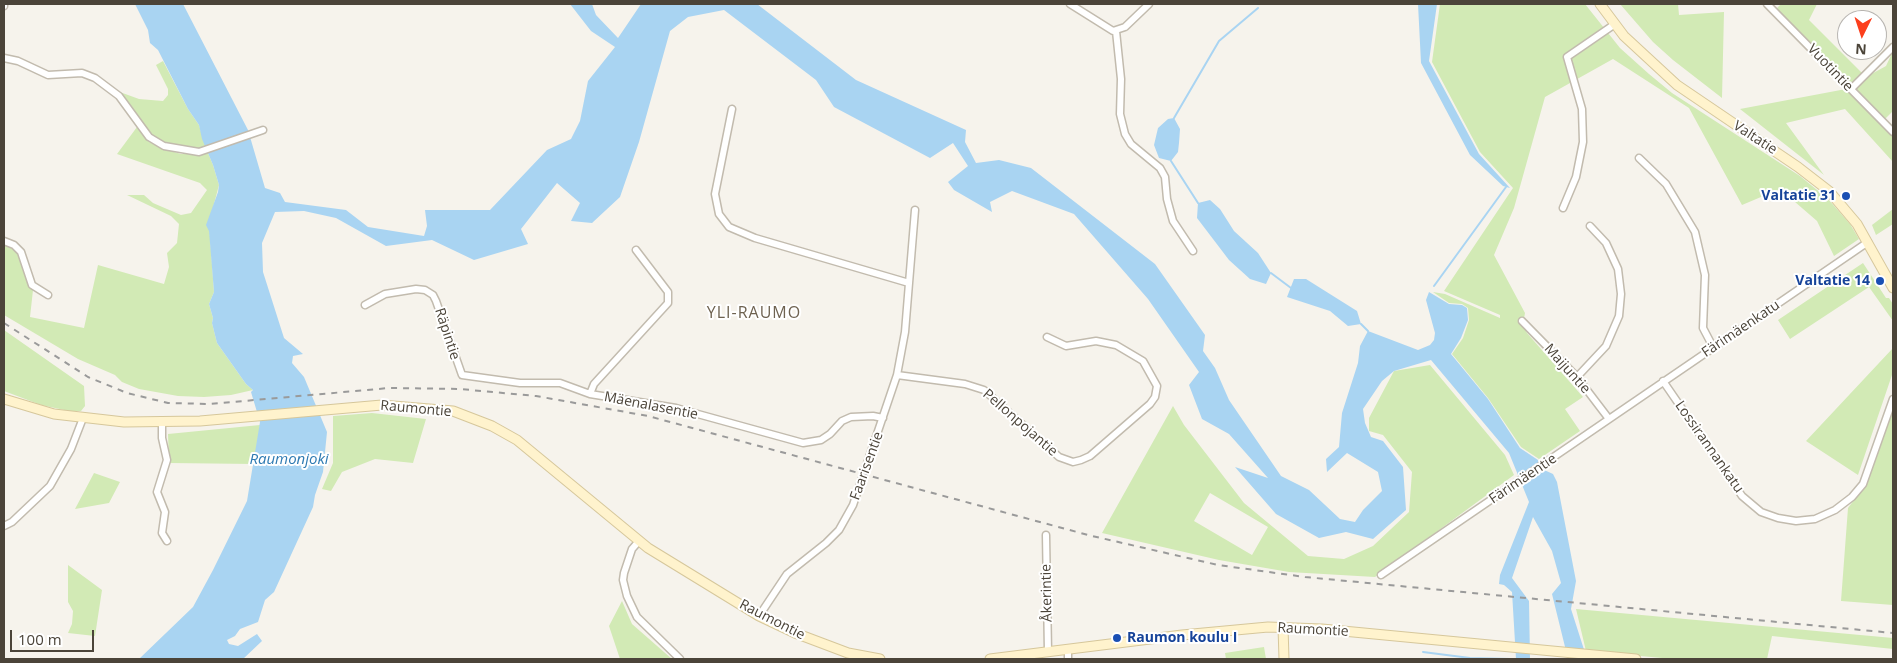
<!DOCTYPE html>
<meta charset="utf-8">
<style>
body{margin:0}
#map{position:relative;width:1897px;height:663px;overflow:hidden;background:#f6f3ec;font-family:"Open Sans",sans-serif}
canvas{display:block}
.frame{position:absolute;inset:0;border:5px solid #4b4439;pointer-events:none}
.north{position:absolute;left:1837px;top:10px;width:50px;height:50px;box-sizing:border-box;background:#fff;border:1px solid #b7b4b0;border-radius:50%;rotate:184deg;font-size:14px;font-weight:700;line-height:20px;text-align:center;color:#4b4439}
.north::after{content:'';display:block;margin:auto;width:18px;height:22px;background:#fc3f1d;clip-path:polygon(50% 0,100% 100%,50% 72%,0 100%)}
.scale{position:absolute;left:10px;top:630px;width:84px;height:22px;box-sizing:border-box;border:2px solid #4b4439;border-top:0;padding-left:6px;font-size:15px;line-height:18px;white-space:nowrap;color:#4b4439;-webkit-text-stroke:4px #fff;paint-order:stroke}
</style>
<div id="map">
<canvas width="1897" height="663"></canvas>
<div class="frame"></div>
<div class="north">N</div>
<div class="scale">100 m</div>
</div>
<script>
const ctx = document.querySelector('canvas').getContext('2d');
ctx.lineJoin = 'round';
function paint(path, color) { ctx.fillStyle = color; ctx.fill(path, 'evenodd'); }
const shape = rows => new Path2D(rows.map(r => 'M' + r).join(''));
function stroke(path, color, width, dash) { ctx.strokeStyle = color; ctx.lineWidth = width; ctx.lineCap = dash ? 'butt' : 'round'; ctx.setLineDash(dash || []); ctx.stroke(path); }
function write(font, color, halo, rows, align = 'center') {
  ctx.font = font + ' "Open Sans",sans-serif'; ctx.lineWidth = 4; ctx.setLineDash([]); ctx.textBaseline = 'middle'; ctx.strokeStyle = halo; ctx.fillStyle = color; for (const [text, x, y, turn = 0] of rows) {
    ctx.save(); ctx.translate(x, y); ctx.rotate((+turn || 0) * Math.PI / 180); ctx.textAlign = isNaN(turn) ? turn : align; if (halo) ctx.strokeText(text, 0, 0); ctx.fillText(text, 0, 0); ctx.restore();
  }
}
const green = shape([
 [1440,4,1585,4,1620,48,1649,74,1672,93,1800,176,1828,199,1850,224,1859,239,1834,256,1817,221,1780,189,1742,205,1689,108,1613,59,1545,97,1514,208,1494,255,1525,313,1523,324,1527,333,1583,397,1565,409,1580,431,1539,459,1521,447,1488,398,1452,354,1463,338,1469,320,1468,308,1462,304,1449,303,1433,292,1445,294,1500,318,1500,315,1444,291,1513,188,1480,152,1432,62],
 [1620,4,1678,4,1679,15,1724,12,1722,98,1673,60,1653,42],
 [1781,4,1817,4,1809,20,1866,77,1886,66,1893,51,1893,111,1885,119,1776,9],
 [163,61,188,109,199,125,206,148,197,149,165,143,153,137,117,91,139,99,163,101,168,95,168,89,156,65],
 [1846,89,1893,136,1893,162,1845,109,1786,123,1824,175,1740,109],
 [137,127,149,142,161,148,181,154,208,153,213,165,219,185,209,223,214,292,209,304,213,318,212,323,217,343,246,384,253,390,231,395,204,397,178,396,139,389,122,382,115,375,78,359,4,315,4,244,19,253,28,283,33,290,30,317,84,328,98,265,164,284,169,267,167,253,177,243,179,224,171,216,127,195,144,195,153,203,181,215,191,213,207,190,200,183,117,154],
 [1893,209,1893,224,1876,235,1872,225],
 [1863,263,1886,298,1889,298,1893,304,1893,321,1869,287,1790,339,1778,320],
 [4,330,84,386,85,406,81,411,69,411,41,405,4,391],
 [1893,348,1893,372,1858,475,1806,441],
 [1430,365,1505,455,1514,475,1375,577,1289,572,1219,560,1102,533,1173,406,1184,425,1244,503,1308,556,1344,559,1373,546,1409,512,1412,472,1383,435,1369,431,1369,418,1394,371],
 [1210,493,1268,527,1252,555,1194,521],
 [1893,403,1893,605,1841,601,1848,508,1863,488],
 [372,413,426,419,413,463,375,459,342,472,331,491,322,489,333,463,333,416],
 [260,425,254,464,169,463,168,434],
 [94,473,120,482,109,503,75,509],
 [68,565,102,590,95,636,68,633,72,624,73,611,68,602],
 [622,601,632,624,672,659,620,659,609,626],
 [1576,609,1893,638,1893,649,1772,636,1767,659,1673,659,1586,651],
 [1264,647,1266,659,1226,659,1225,653]
]);
const water = shape([
 [135,4,183,4,248,130,265,188,280,193,285,202,346,210,368,227,424,236,427,226,425,210,490,210,547,150,571,139,580,121,588,81,615,47,591,31,570,4,592,4,596,15,618,38,641,4,757,4,856,80,966,130,965,142,976,163,999,160,1031,168,1155,264,1205,335,1203,351,1215,368,1229,400,1281,476,1309,490,1340,519,1355,522,1363,510,1382,491,1378,472,1347,453,1327,472,1326,459,1339,447,1342,413,1358,363,1360,346,1368,331,1418,350,1430,345,1434,340,1435,333,1426,300,1429,292,1449,304,1462,305,1467,308,1468,320,1461,338,1451,354,1488,399,1520,448,1538,460,1542,469,1553,474,1557,482,1576,581,1571,609,1587,659,1568,659,1552,594,1561,583,1552,551,1533,517,1512,578,1529,601,1530,659,1516,659,1512,592,1504,585,1499,584,1500,575,1529,502,1509,453,1431,360,1394,371,1382,381,1363,409,1365,423,1371,437,1383,441,1403,467,1406,510,1373,539,1346,532,1319,538,1276,514,1235,467,1268,478,1229,434,1202,419,1189,385,1199,372,1148,299,1074,214,1012,191,990,202,992,212,954,190,948,182,968,166,953,143,930,158,834,107,816,80,724,10,688,17,670,31,639,142,620,197,592,223,571,221,580,203,557,183,521,229,528,244,474,260,432,240,386,246,336,218,304,211,275,212,262,243,263,272,284,338,303,354,293,356,292,363,304,377,327,432,323,472,315,495,313,507,274,592,265,600,258,622,240,629,235,636,227,640,229,644,238,646,257,634,262,641,243,659,139,659,193,607,213,570,247,501,260,422,251,392,253,390,246,384,217,343,212,323,213,318,209,304,214,292,209,231,206,225,218,192,219,185,213,165,202,139,199,125,188,109,158,50,150,43,148,30],
 [1418,4,1437,4,1429,61,1479,154,1510,188,1503,186,1470,155,1421,63],
 [1174,118,1180,129,1179,143,1178,152,1171,161,1159,158,1154,145,1158,128,1168,119],
 [1210,200,1220,209,1234,231,1258,253,1271,273,1266,284,1250,279,1229,260,1197,218,1198,203],
 [1294,279,1306,279,1357,311,1361,324,1348,326,1330,311,1287,297]
]);
const stream = shape([
 [1174,118,1219,41,1258,8],
 [1171,161,1198,203],
 [1271,273,1291,288],
 [1434,286,1506,187],
 [1361,324,1368,331],
 [1423,652,1470,658,1511,659]
]);
const street = shape([
 [1070,4,1113,31,1125,27,1149,4],
 [1767,4,1893,132],
 [4,6,4,4],
 [1116,31,1121,79,1120,114,1125,134,1131,144,1160,168,1165,177,1167,199,1173,221,1193,251],
 [4,58,18,61,48,75,82,73,95,78,119,96,149,137,164,146,199,152,263,130],
 [1851,89,1893,47],
 [732,109,715,194,719,214,729,227,755,238,909,283],
 [1639,158,1666,184,1695,232,1705,275,1703,328,1713,347],
 [1563,208,1576,177,1583,142,1582,109,1567,57,1615,24],
 [4,241,14,245,21,252,32,285,48,295],
 [636,250,668,292,668,303,594,384,590,394,676,408,803,443,821,440,830,434,842,421,851,417,873,416,883,418],
 [365,305,385,294,416,289,425,290,433,295,436,301,462,375,520,383,560,383,590,394],
 [1522,321,1577,377,1609,419],
 [897,375,965,384,984,390,1059,457,1073,462,1081,460,1090,456,1150,404,1155,397,1157,386,1143,361,1116,345,1096,341,1066,346,1047,337],
 [1577,377,1606,346,1619,316,1621,294,1618,269,1606,243,1590,226],
 [1663,381,1742,496,1761,512,1778,518,1796,521,1815,519,1835,510,1852,497,1863,484,1893,399],
 [162,422,162,438,167,460,157,492,165,512,162,533,167,541],
 [4,526,12,522,50,486,71,449,83,418],
 [1046,535,1048,652],
 [639,541,632,549,624,573,623,580,627,596,637,617,680,659],
 [1381,575,1868,242],
 [759,616,787,574,826,543,839,530,853,505,897,375,905,332,915,210],
 [1068,649,1068,659]
]);
const secondary = shape([
 [1600,4,1624,36,1677,85,1798,167,1829,191,1857,224,1893,288],
 [4,399,54,414,124,422,200,421,382,405,453,411,492,426,517,440,648,548,759,616,795,633,848,653,880,659],
 [1283,627,1284,659],
 [990,659,1182,635,1268,627,1322,629,1636,659]
]);
const rail = shape([
 [4,323,88,377,127,393,168,403,210,404,389,388,460,389,536,396,648,416,1088,535,1218,565,1305,577,1893,633]
]);
const markers = [
 [1846,196,5,"#1a4fb4"],
 [1880,281,5,"#1a4fb4"],
 [1117,638,5,"#1a4fb4"]
];
const streetNames = [
 ["Vuotintie",1830,68,46],
 ["Valtatie",1755,138,33],
 ["Färimäenkatu",1741,329,-34],
 ["Räpintie",447,334,72],
 ["Maijuntie",1567,369,48],
 ["Mäenalasentie",651,406,11],
 ["Raumontie",416,409,5],
 ["Pellonpojantie",1020,423,41],
 ["Lossirannankatu",1709,447,55],
 ["Faarisentie",867,466,-70],
 ["Färimäentie",1523,479,-34],
 ["Åkerintie",1047,593,-91],
 ["Raumontie",772,620,27],
 ["Raumontie",1313,630,3]
];
const transitNames = [
 ["Valtatie 31",1836,196],
 ["Valtatie 14",1870,281],
 ["Raumon koulu I",1127,638,"left"]
];
const waterNames = [
 ["Raumonjoki",289,460]
];
const quarterNames = [
 ["YLI-RAUMO",754,313]
];
paint(green, '#d2eab5');
paint(water, '#a9d4f2');
stroke(stream, '#a9d4f2', 2);
stroke(street, '#c2bbae', 9);
stroke(secondary, '#d6c79b', 11);
stroke(street, '#fff', 6);
stroke(secondary, '#fff3cd', 9);
stroke(rail, '#9a9a9a', 2, [6, 6]);
for (const [x, y, r, color] of markers) { const dot = new Path2D(); dot.arc(x, y, r, 0, 2 * Math.PI); ctx.fillStyle = color; ctx.fill(dot); stroke(dot, '#fff', 2); }
write('14px', '#4b4439', '#fff', streetNames);
write('bold 14px', '#164399', '#fff', transitNames, 'right');
write('italic 15px', '#2e7ab2', '#fff', waterNames);
ctx.letterSpacing = '1px';
write('16px', '#6e6250', '#fff', quarterNames);
ctx.letterSpacing = '0px';
</script>
